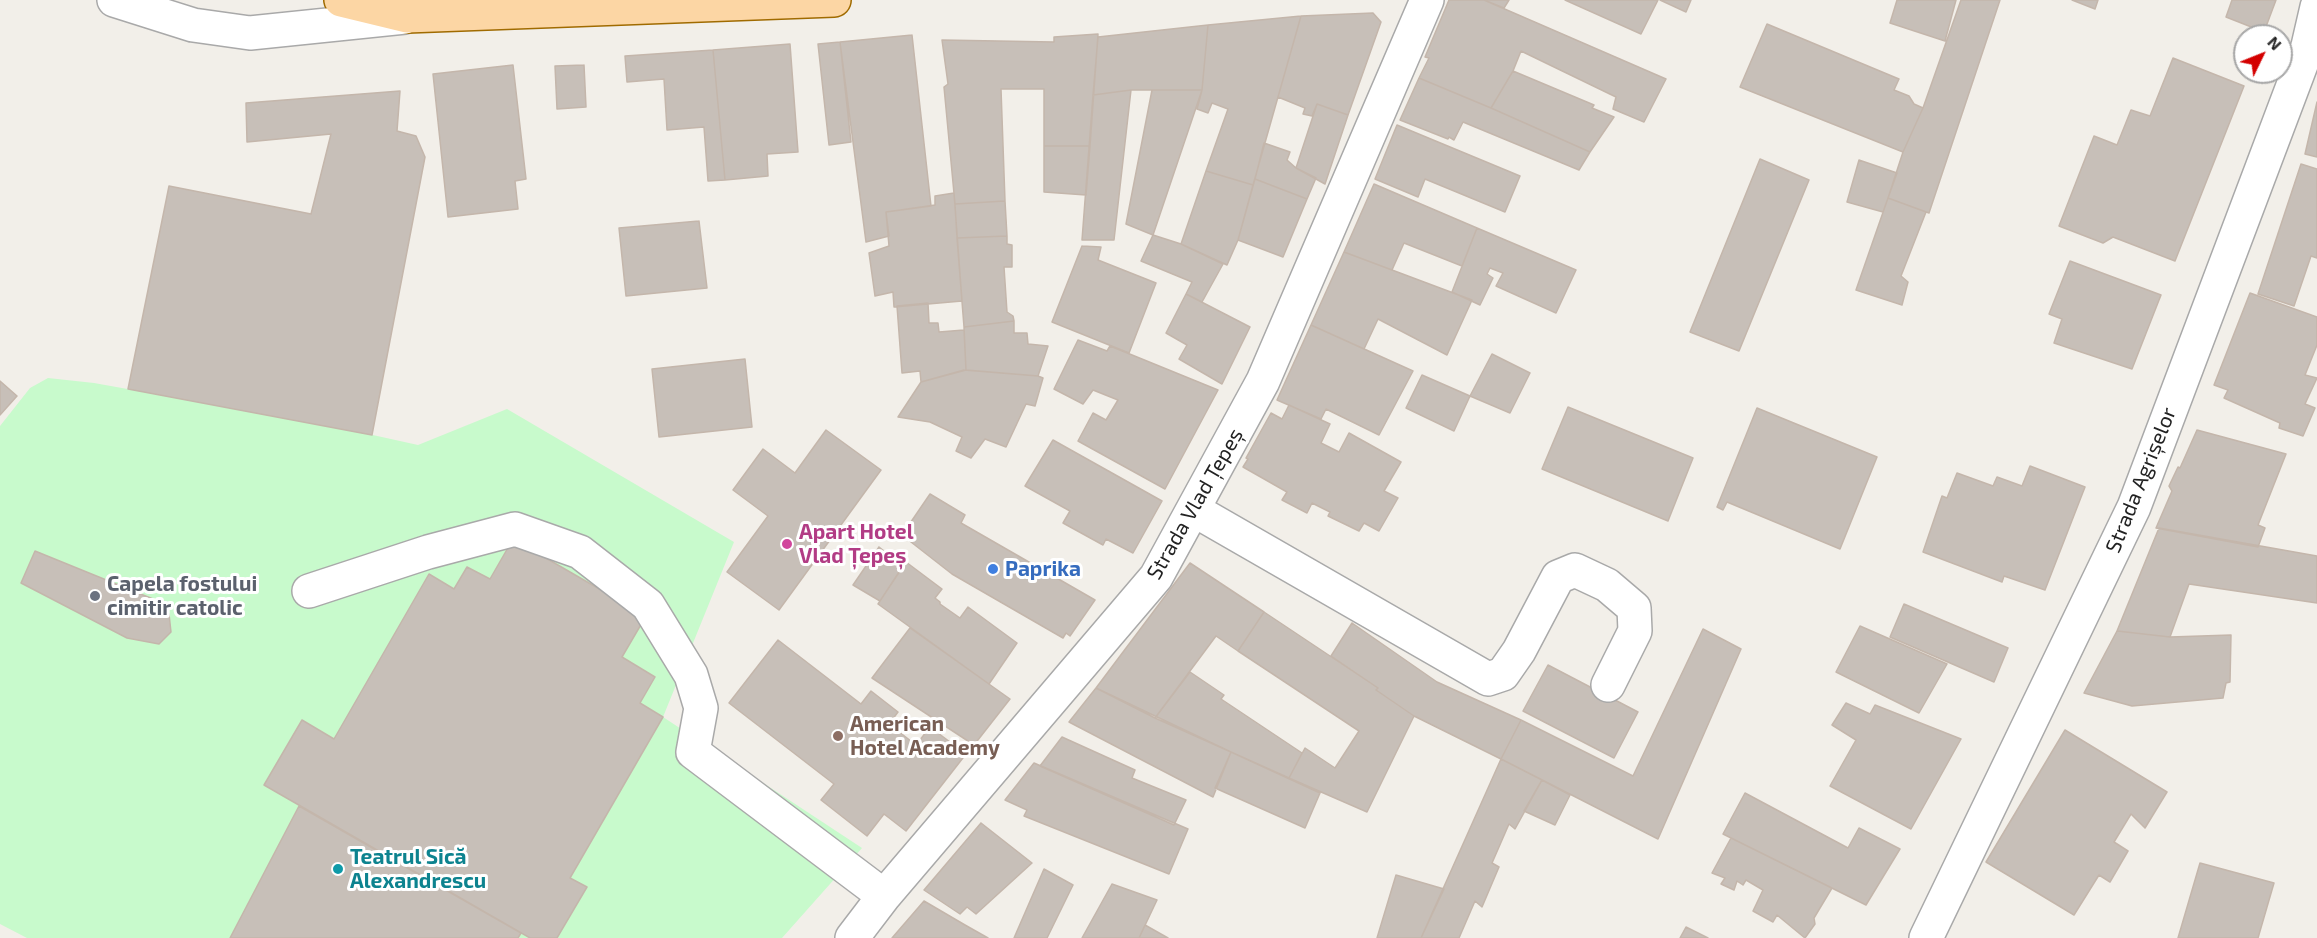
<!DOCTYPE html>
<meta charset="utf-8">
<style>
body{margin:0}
#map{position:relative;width:2317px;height:938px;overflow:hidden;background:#f2efe9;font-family:"Exo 2",sans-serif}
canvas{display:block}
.north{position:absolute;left:2233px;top:24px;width:60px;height:60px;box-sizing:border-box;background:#fff;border:2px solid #a7a7a7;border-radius:50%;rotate:47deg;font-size:16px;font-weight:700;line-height:24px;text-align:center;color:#222}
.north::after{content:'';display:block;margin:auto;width:21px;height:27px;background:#d40000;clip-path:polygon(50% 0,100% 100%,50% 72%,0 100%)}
</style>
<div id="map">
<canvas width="2317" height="938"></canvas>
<div class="north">N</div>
</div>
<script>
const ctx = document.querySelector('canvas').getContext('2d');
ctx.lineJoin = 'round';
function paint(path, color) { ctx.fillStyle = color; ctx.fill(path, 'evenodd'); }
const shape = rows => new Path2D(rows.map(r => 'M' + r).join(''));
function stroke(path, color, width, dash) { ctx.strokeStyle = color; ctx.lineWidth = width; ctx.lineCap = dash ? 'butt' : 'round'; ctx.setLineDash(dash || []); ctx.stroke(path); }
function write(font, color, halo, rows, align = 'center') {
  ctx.font = font + ' "Exo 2",sans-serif'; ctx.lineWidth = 6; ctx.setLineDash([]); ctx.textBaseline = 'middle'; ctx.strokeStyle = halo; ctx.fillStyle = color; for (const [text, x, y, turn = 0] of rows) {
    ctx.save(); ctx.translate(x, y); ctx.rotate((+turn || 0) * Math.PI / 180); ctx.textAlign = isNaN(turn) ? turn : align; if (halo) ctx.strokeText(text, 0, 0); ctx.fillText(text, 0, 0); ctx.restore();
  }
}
const park = shape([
 [48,378,94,383,323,424,418,445,507,409,734,542,663,717,862,848,782,938,27,938,0,924,0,426,30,388]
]);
const building = shape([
 [1449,0,1484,0,1666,79,1644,122,1613,109,1616,97,1521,51,1513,71,1491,108,1419,78,1429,58,1425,57,1449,0],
 [1484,0,1509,0,1504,8,1484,0],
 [1565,0,1658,0,1641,34,1565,0],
 [1660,0,1691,0,1686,12,1660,0],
 [1897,0,1956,0,1945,41,1890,23,1897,0],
 [1961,0,2000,0,1929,213,1888,198,1903,152,1923,108,1961,0],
 [2072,0,2098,0,2095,9,2072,0],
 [2232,0,2276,0,2264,32,2226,17,2232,0],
 [1373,13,1381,22,1348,115,1317,104,1312,116,1303,114,1305,108,1278,97,1301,16,1373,13],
 [1301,16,1253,185,1206,171,1228,109,1212,103,1208,113,1197,109,1202,90,1208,25,1301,16],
 [1767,24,1899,79,1894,90,1909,96,1914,104,1923,108,1903,152,1740,87,1767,24],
 [1208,25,1202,90,1131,90,1093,95,1098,37,1208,25],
 [1098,34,1090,146,1044,146,1044,89,1001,89,1005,201,955,204,944,87,948,84,942,40,1054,42,1054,37,1098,34],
 [912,35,931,206,886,212,889,236,866,242,840,42,912,35],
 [840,42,851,142,829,145,818,44,840,42],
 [790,44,798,152,767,154,768,176,725,180,713,50,790,44],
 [713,50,725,180,708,181,704,127,667,130,664,79,627,82,625,56,713,50],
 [2173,58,2244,86,2175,261,2113,237,2103,243,2059,226,2094,136,2117,145,2131,110,2150,116,2173,58],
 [513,65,526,179,515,181,518,209,448,217,433,74,513,65],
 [584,65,586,107,557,109,555,66,584,65],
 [1513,71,1594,105,1592,108,1614,117,1590,152,1491,108,1513,71],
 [1419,78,1491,108,1590,152,1579,170,1463,122,1454,140,1449,137,1448,139,1400,120,1419,78],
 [1131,90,1114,240,1082,240,1093,95,1131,90],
 [1152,90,1202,90,1153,235,1126,224,1152,90],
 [400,91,397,131,416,136,425,157,372,435,128,389,169,186,311,214,331,134,247,142,246,103,400,91],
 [2317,102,2317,157,2305,154,2317,102],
 [1317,104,1348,115,1325,184,1296,168,1317,104],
 [1397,125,1520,176,1505,212,1425,179,1418,197,1375,179,1397,125],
 [1264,143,1290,152,1287,160,1296,168,1316,178,1307,199,1255,179,1264,143],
 [1044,146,1090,146,1086,195,1044,192,1044,146],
 [1760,159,1809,180,1739,351,1690,332,1760,159],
 [1859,160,1897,173,1883,212,1847,202,1859,160],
 [2301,164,2317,169,2317,258,2311,256,2294,306,2258,294,2301,164],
 [1206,171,1253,185,1238,240,1227,265,1181,244,1206,171],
 [1255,179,1307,199,1283,257,1238,240,1255,179],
 [1374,184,1477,228,1462,266,1404,243,1392,270,1344,252,1374,184],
 [954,193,962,301,894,307,893,292,875,296,869,253,889,246,886,212,935,205,935,196,954,193],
 [1888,198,1926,212,1901,276,1908,282,1902,305,1856,290,1888,198],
 [1005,201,1007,236,957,238,955,204,1005,201],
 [699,221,707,288,626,296,619,228,699,221],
 [1477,228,1576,270,1556,313,1496,286,1503,273,1490,268,1487,274,1493,278,1480,305,1452,292,1477,228],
 [1153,235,1181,244,1223,264,1202,302,1186,294,1192,282,1141,261,1153,235],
 [1007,236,1007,244,1012,245,1012,267,1004,267,1007,312,1013,316,1014,321,964,327,957,238,1007,236],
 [1082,246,1101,247,1098,260,1156,283,1129,353,1052,322,1082,246],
 [1344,252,1472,300,1447,355,1378,319,1364,349,1311,325,1344,252],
 [2070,261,2161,295,2132,369,2054,343,2062,319,2049,314,2070,261],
 [2250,293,2317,317,2317,345,2305,375,2317,378,2305,404,2315,408,2303,436,2279,428,2280,423,2224,398,2228,390,2214,385,2250,293],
 [1186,294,1250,327,1222,384,1179,359,1187,345,1166,333,1186,294],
 [928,303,929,323,938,323,939,332,964,330,966,370,921,382,920,371,902,373,897,306,928,303],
 [1014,321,1014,333,1027,333,1028,344,1048,346,1038,376,966,370,964,327,1014,321],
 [1311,325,1413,371,1379,435,1326,409,1321,419,1277,400,1311,325],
 [1078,340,1107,351,1110,346,1218,390,1165,489,1078,441,1093,413,1106,420,1118,400,1093,390,1083,404,1054,389,1078,340],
 [1492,354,1530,373,1510,413,1470,396,1492,354],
 [745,359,752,427,659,437,652,369,745,359],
 [964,370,1038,376,1043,378,1035,406,1026,404,1006,447,985,439,971,458,956,451,962,437,930,422,898,417,921,382,964,370],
 [1422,375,1470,396,1454,431,1406,408,1422,375],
 [0,381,17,396,0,415,0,381],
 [1289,405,1330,424,1321,443,1339,452,1349,433,1401,462,1384,491,1398,498,1379,531,1364,523,1359,531,1328,516,1330,512,1312,503,1307,513,1282,500,1287,492,1243,467,1248,459,1246,458,1271,413,1282,419,1289,405],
 [1568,407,1693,458,1668,521,1542,469,1568,407],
 [1757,408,1877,457,1840,549,1727,502,1723,510,1717,507,1757,408],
 [826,430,881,470,779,610,727,572,768,516,733,490,763,449,795,473,826,430],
 [2197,430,2286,454,2258,525,2265,528,2258,547,2156,528,2172,491,2169,486,2178,467,2180,468,2197,430],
 [1053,440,1162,501,1133,553,1106,539,1103,545,1063,523,1070,511,1025,486,1053,440],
 [2030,466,2085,487,2045,590,2004,576,2002,582,1923,552,1942,496,1947,498,1957,473,1993,486,1997,477,2022,486,2030,466],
 [930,494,965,515,961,523,1095,600,1070,636,1066,633,1063,638,952,574,902,535,930,494],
 [2159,528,2317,556,2317,603,2189,584,2170,637,2117,631,2159,528],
 [513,539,646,616,622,657,655,677,640,703,663,717,570,878,587,887,557,938,530,938,264,785,302,720,334,739,429,574,454,589,467,567,490,579,513,539],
 [879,547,903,566,880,601,853,585,879,547],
 [35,551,153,599,169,614,171,632,159,644,127,638,21,583,35,551],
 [906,562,942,589,935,598,940,602,940,604,960,618,968,607,1017,643,989,684,878,604,906,562],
 [1190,563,1264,612,1238,651,1216,636,1155,718,1096,688,1190,563],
 [1904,604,2008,648,1994,682,1890,637,1904,604],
 [1264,612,1378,688,1376,690,1414,716,1367,812,1289,778,1305,748,1335,768,1359,731,1238,651,1264,612],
 [1352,623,1437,682,1521,720,1501,759,1414,716,1376,690,1378,688,1331,656,1352,623],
 [1860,626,1947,664,1919,713,1836,672,1860,626],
 [910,628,1010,699,974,745,872,678,910,628],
 [1703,629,1741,649,1658,839,1501,759,1521,720,1633,776,1703,629],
 [2117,631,2170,637,2231,635,2230,682,2226,683,2223,698,2132,706,2084,693,2117,631],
 [778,640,861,704,871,691,898,712,889,724,916,745,930,727,966,754,906,831,884,814,867,836,821,800,834,784,729,703,778,640],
 [1548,665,1638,712,1614,758,1523,711,1548,665],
 [1190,672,1224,695,1221,699,1302,753,1289,778,1155,718,1190,672],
 [1096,688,1231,752,1213,797,1069,722,1096,688],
 [1846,703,1870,714,1875,705,1961,739,1911,829,1830,786,1856,740,1832,725,1846,703],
 [2065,730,2167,792,2145,828,2131,814,2114,842,2128,851,2110,882,2099,875,2074,915,1986,862,2065,730],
 [1062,737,1135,770,1132,778,1186,800,1174,825,1040,766,1062,737],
 [1231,752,1320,793,1305,828,1215,788,1231,752],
 [1501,759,1542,780,1515,829,1509,824,1492,863,1499,867,1482,907,1475,901,1459,938,1421,938,1501,759],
 [1034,763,1188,829,1169,874,1024,816,1027,810,1005,800,1034,763],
 [1542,780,1570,795,1555,825,1524,811,1542,780],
 [1745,793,1848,848,1859,828,1900,849,1866,905,1723,834,1745,793],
 [299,806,521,933,518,938,230,938,299,806],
 [981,823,1032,863,976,914,967,907,960,914,924,890,981,823],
 [1731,838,1832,888,1814,918,1815,924,1805,938,1777,915,1773,922,1753,911,1763,890,1746,880,1743,885,1737,881,1734,890,1721,884,1725,878,1712,873,1731,838],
 [2200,863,2274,883,2258,938,2178,938,2200,863],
 [1044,869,1073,885,1047,938,1014,938,1044,869],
 [1396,875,1444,889,1421,938,1377,938,1396,875],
 [1112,884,1157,900,1139,938,1082,938,1112,884],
 [924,901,965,925,988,938,892,938,924,901],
 [1145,925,1168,938,1139,938,1145,925],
 [1686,927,1708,938,1680,938,1686,927]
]);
const minor = shape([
 [114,0,193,25,250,33,405,17],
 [1194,510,1488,679,1503,674,1519,651,1558,577,1575,570,1607,585,1634,608,1635,631,1608,685],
 [309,591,428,552,515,529,580,552,648,605,691,675,701,708,693,752,884,896],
 [852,938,884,896,1156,577,1263,381,1427,0],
 [1926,938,2134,507,2308,46,2317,7]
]);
const major = shape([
 [341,0,407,16,834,0]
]);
const markers = [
 [787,544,6,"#d1479c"],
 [993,569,6,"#3f7fe0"],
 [95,596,6,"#6b7280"],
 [838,736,6,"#8d6e63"],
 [338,869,6,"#0f9aa8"]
];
const streetNames = [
 ["Strada Agrișelor",2141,480,-68],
 ["Strada Vlad Țepeș",1195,504,-60]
];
const hotelNames = [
 ["Apart Hotel",799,532],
 ["Vlad Țepeș",799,556]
];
const shopNames = [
 ["Paprika",1005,569]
];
const worshipNames = [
 ["Capela fostului",107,584],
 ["cimitir catolic",107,608]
];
const educationNames = [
 ["American",850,724],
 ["Hotel Academy",850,748]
];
const cultureNames = [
 ["Teatrul Sică",350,857],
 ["Alexandrescu",350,881]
];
paint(park, '#c8facc');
paint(building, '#c7bfb8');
stroke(building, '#c4b6ab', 1.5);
stroke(minor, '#a9a9a9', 36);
stroke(major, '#a06b00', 36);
stroke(minor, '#fff', 33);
stroke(major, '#fcd6a4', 33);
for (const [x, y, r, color] of markers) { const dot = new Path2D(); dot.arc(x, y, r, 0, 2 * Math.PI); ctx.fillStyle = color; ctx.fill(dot); stroke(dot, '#fff', 2); }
write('21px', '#222', '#fff', streetNames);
write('bold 21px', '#b23c85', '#fff', hotelNames, 'left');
write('bold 21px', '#366cbe', '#fff', shopNames, 'left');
write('bold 21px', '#5b616d', '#fff', worshipNames, 'left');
write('bold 21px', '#785e54', '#fff', educationNames, 'left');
write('bold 21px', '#0d838f', '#fff', cultureNames, 'left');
</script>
